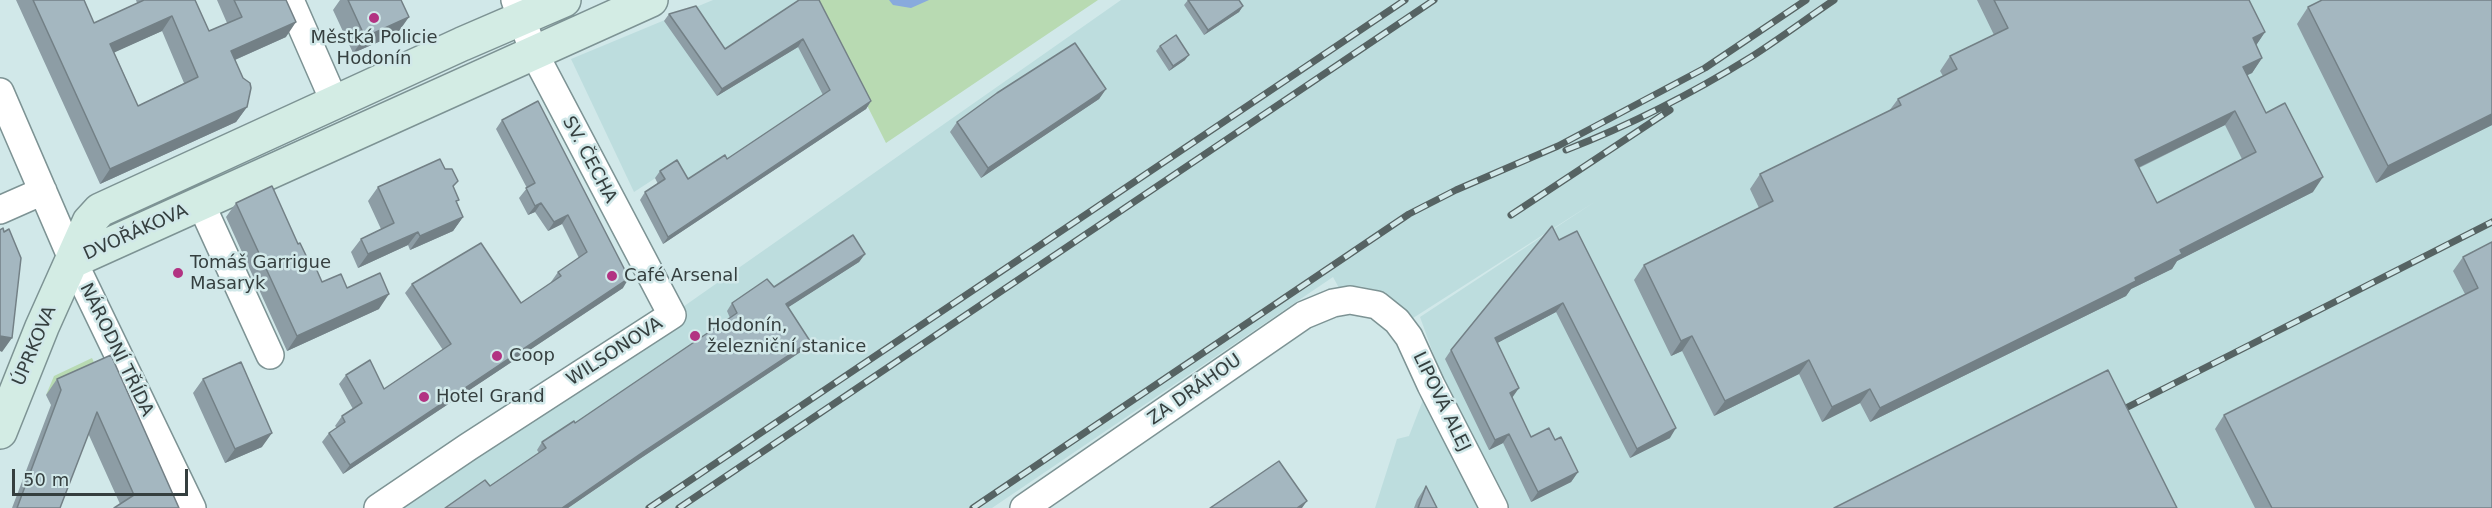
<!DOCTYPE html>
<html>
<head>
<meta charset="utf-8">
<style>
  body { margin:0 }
  #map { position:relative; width:2492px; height:508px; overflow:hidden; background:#d1e8e9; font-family:"DejaVu Sans",sans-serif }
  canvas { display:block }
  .scale { position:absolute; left:12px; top:469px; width:176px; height:27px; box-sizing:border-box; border:3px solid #353f3f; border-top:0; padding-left:8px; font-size:18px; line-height:21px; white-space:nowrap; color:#353f3f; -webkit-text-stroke:4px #d1e8e9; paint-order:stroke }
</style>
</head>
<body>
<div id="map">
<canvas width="2492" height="508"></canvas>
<div class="scale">50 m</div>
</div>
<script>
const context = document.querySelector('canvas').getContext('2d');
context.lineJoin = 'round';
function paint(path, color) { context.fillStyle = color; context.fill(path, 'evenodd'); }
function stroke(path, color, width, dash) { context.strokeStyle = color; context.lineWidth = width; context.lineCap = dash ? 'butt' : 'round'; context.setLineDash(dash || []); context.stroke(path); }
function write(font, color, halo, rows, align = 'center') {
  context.font = font + ' "DejaVu Sans",sans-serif'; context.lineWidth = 5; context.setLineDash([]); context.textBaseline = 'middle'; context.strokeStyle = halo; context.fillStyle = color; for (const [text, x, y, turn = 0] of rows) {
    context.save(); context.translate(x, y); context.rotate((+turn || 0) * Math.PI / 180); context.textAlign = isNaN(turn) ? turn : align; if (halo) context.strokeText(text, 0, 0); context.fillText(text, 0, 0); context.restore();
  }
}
const built = new Path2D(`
  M713 0H813L866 109 703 217 671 168 634 192 571 59Z
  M1121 0H2492V508H1375L1397 439 1409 436 1437 364 1420 317 1596 201 1410 320 1385 292 1359 286 1339 288 1333 277 992 508H396Z`);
const green = new Path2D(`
  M814 0H1098L886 143Z
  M92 358 98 371 46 395 54 376Z`);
const water = new Path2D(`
  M889 0H929L911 8 893 5Z`);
const street = new Path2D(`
  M290 0 335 103
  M0 92 73 261 192 508
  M201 204 270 355
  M0 210 43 191
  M378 508 468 447 672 315 534 53 515 0
  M1024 508 1304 315 1333 303 1350 300 1377 305 1397 321 1409 337 1431 385 1494 508`);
const secondary = new Path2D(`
  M73 261 651 0
  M0 432 42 327 89 222 100 210 462 44 564 0`);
const rail = new Path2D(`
  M1566 150C1630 125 1693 93 1751 57 1779 39 1806 19 1834 0
  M1511 215 1670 110
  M2112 415 2492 222
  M649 508 1405 0
  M679 508 1434 0
  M973 508 1409 214 1456 190 1558 146 1705 68 1806 0`);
const wall = new Path2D(`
  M16 0H84L94 23 137 3 136 0H195L209 31 227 23 217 0H286V37L235 60 247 107 236 122 100 184ZM162 31 184 83 138 106 114 52Z
  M340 0H401L397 34 353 53 333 10Z
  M799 0 871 101 866 109 663 244 640 200 645 192 658 184 655 178 660 171 688 179 727 159 823 95 798 47 717 96 664 21 669 14 725 49Z
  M1188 0 1243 6 1239 12 1204 35 1184 5Z
  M1977 0H2249L2265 32 2256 45 2262 58 2252 73 2247 75 2266 113 2313 192 2177 261 2172 269 2131 289 2126 296 1870 422 1860 403 1822 422 1799 374 1714 416 1682 351 1671 356 1634 280 1644 265 1759 208 1750 189 1760 174 1889 111 1898 99 1943 76 1940 71 1950 56 1994 35ZM2225 125 2242 159 2157 203 2139 168Z
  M2308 7 2492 125 2376 183 2297 24Z
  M1160 46 1185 60 1169 71 1156 51Z
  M1106 89 1099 99 981 178 950 132 957 122Z
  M502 120 623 288 343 474 322 442 329 433 337 428 335 426 342 416 353 409 339 384 346 375 384 389 443 350 405 293 412 284 521 303 552 282H551L558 272 579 258 562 224 548 231 535 212 528 215 519 198 527 188 496 129Z
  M445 169 458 181 453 187 457 203 463 217 453 231 410 250 408 245 358 268 351 252 361 239 381 229 368 201 378 187Z
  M236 203 298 244 312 268 322 282 347 288 379 309 287 351 226 217Z
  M1559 240 1670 438 1630 458 1556 312 1497 343 1512 398 1531 437 1555 440 1578 472 1571 482 1531 502 1503 443 1489 450 1445 359 1451 350Z
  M2492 242V508H2255L2215 429 2224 415 2465 294 2453 271 2463 257Z
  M865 254 859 262 788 307 805 349 638 460 568 508H445L490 486 539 453 537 450 542 442 575 423 730 318 727 311 732 303 774 287Z
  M111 355 179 508 120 504 88 433 60 508H12L51 405 46 395 57 379Z
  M203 379 262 447 225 463 193 393Z
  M1426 486 1437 508H1414L1417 500Z`);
const shadedWall = new Path2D(`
  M1243 6 1239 12 1204 35 1208 30Z
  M172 16 162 31 100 59 110 44Z
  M409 17 397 34 353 53 365 37Z
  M296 22 286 37 221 66 231 51Z
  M2265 32 2255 47 2253 38Z
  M803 39 798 47 717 96 722 89Z
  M1189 55 1185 60 1169 71 1173 66Z
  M2262 58 2252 73 2233 82 2243 67Z
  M1106 89 1099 99 981 178 988 168Z
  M871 101 866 109 663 244 668 237Z
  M247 107 236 122 100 184 110 169Z
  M2235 111 2225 125 2125 174 2135 160Z
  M2492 114V125L2376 183 2388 166Z
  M2323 177 2313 192 2177 261 2172 269 2131 289 2126 296 1870 422 1880 408 2135 278 2180 250Z
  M541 203 535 212 528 215 535 206Z
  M568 215 562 224 548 231 554 222Z
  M463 217 453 231 410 250 420 236Z
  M418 232 408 245 358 268 368 254Z
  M865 254 859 262 781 312 786 304Z
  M629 278 623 288 343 474 350 465Z
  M389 294 379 309 287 351 297 336Z
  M1563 303 1556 312 1488 348 1495 338Z
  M0 336 12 338 2 352 0 351Z
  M1692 336 1682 351 1671 356 1681 341Z
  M810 341 805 349 638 460 568 508H562L643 452Z
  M1809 360 1799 374 1714 416 1725 401Z
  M1519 388 1512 398 1510 393Z
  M1870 389 1860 403 1822 422 1832 407Z
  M1676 428 1670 438 1630 458 1637 449Z
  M272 433 262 447 225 463 235 449Z
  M1509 434 1503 443 1489 450 1495 440Z
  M1578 472 1571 482 1531 502 1538 492Z
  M1307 501 1302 508H1297Z`);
const building = new Path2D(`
  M33 0H84L94 23 144 0H195L209 31 242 17 234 0H286L296 22 231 51 243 78 250 83 251 88 247 107 110 169ZM172 16 198 77 138 106 110 44Z
  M348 0H401L409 17 365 37Z
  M799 0H819L871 101 668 237 645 192 665 179 660 171 677 160 688 179 725 155 727 159 830 90 803 39 722 89 669 14 696 6 725 49Z
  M1188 0H1239L1243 6 1208 30Z
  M1994 0H2249L2265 32 2253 38 2262 58 2243 67 2266 113 2285 103 2323 177 2180 250 2182 254 2135 278 2136 281 1880 408 1870 389 1832 407 1809 360 1725 401 1692 336 1681 341 1644 265 1773 201 1760 174 1901 105 1898 99 1957 69 1950 56 2008 28ZM2235 111 2256 152 2157 203 2135 160Z
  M2322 0H2492V114L2388 166 2308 7Z
  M1176 35 1189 55 1173 66 1160 46Z
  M1075 43 1106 89 988 168 957 122 997 93Z
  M538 101 629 278 350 465 329 433 345 422 342 416 362 403 346 375 370 360 384 389 451 344 412 284 481 243 521 303 561 276 558 272 587 252 568 215 554 222 541 203 535 206 526 188 535 183 502 120Z
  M440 159 445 169H452L458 181 453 186 459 200 456 201 463 217 420 236 418 232 368 254 361 239 394 223 378 187Z
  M272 186 298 244 300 243 312 268 315 266 322 282 341 274 347 288 380 273 389 294 297 336 236 203Z
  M1552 226 1559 240 1577 231 1676 428 1637 449 1563 303 1495 338 1519 388 1510 393 1531 437 1549 428 1555 440 1561 437 1578 472 1538 492 1509 434 1495 440 1451 350Z
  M3 228 4 232 9 229 21 258 12 338 0 336V230Z
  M853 235 865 254 786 304 810 341 643 452 562 508H445L485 480 490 486 546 448 542 442 574 421 575 423 737 313 732 303 767 279 774 287Z
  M2492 242V508H2272L2224 415 2478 288 2463 257Z
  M111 355 179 508H114L134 495 97 412 60 508H17L61 390 57 379Z
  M241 362 272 433 235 449 203 379Z
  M2108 370 2177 508H1834Z
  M1279 461 1307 501 1297 508H1210Z
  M1426 486 1437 508H1418Z`);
const markers = [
  [374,18,6,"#b23382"],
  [178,273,6,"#b23382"],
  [612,276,6,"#b23382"],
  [695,336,6,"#b23382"],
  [497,356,6,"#b23382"],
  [424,397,6,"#b23382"]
];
const poiNames = [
  ["Městká Policie",374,38,"center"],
  ["Hodonín",374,59,"center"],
  ["Tomáš Garrigue",190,263],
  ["Masaryk",190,284],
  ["Café Arsenal",624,276],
  ["Hodonín,",707,326],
  ["železniční stanice",707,347],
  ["Coop",509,356],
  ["Hotel Grand",436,397]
];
const streetNames = [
  ["SV. ČECHA",589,160,62],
  ["DVOŘÁKOVA",136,233,-24],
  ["ÚPRKOVA",35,346,-67],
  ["NÁRODNÍ TŘÍDA",116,350,64],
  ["WILSONOVA",615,352,-33],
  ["ZA DRÁHOU",1195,390,-35],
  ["LIPOVÁ ALEJ",1441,402,64]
];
paint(built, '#bdddde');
paint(green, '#b8dab2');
paint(water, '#8ad');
stroke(street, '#7d9394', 30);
stroke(secondary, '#7d9394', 36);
stroke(street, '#fff', 27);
stroke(secondary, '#d3ece4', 33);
stroke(rail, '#566363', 7);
stroke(rail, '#d1e8e9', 4.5, [14]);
paint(wall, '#8d9da5');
paint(shadedWall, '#738086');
paint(building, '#a4b7c0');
stroke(building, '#738086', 1.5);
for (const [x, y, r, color] of markers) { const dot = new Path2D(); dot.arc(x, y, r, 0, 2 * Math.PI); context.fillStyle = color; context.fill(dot); stroke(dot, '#d1e8e9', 2); }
write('18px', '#353f3f', '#d1e8e9', poiNames, 'left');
write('18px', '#353f3f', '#d1e8e9', streetNames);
</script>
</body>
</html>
